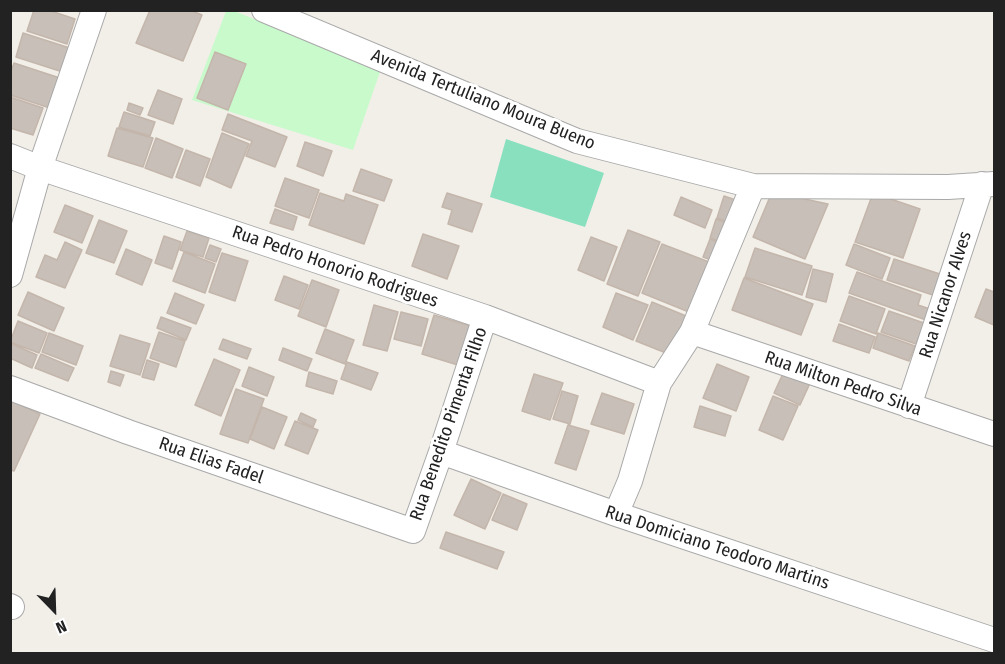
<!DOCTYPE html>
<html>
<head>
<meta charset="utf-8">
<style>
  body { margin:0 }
  #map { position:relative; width:1005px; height:664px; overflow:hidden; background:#f2efe9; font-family:"Fira Sans Condensed",sans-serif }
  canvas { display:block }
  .frame { position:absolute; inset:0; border:12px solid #222; pointer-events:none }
  .north { position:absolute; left:24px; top:580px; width:60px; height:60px; -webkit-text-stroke:4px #fff; paint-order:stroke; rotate:157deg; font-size:16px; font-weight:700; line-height:24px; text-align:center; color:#222 }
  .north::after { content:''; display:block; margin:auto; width:21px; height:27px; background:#222; clip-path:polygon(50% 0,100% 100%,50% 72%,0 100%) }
</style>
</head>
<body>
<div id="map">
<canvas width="1005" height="664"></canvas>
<div class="frame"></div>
<div class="north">N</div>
</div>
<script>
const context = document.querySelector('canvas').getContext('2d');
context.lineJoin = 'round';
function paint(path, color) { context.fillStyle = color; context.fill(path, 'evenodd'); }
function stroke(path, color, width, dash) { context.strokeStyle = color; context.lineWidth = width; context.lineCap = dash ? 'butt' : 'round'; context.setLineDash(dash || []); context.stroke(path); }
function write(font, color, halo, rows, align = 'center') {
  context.font = font + ' "Fira Sans Condensed",sans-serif'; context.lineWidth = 6; context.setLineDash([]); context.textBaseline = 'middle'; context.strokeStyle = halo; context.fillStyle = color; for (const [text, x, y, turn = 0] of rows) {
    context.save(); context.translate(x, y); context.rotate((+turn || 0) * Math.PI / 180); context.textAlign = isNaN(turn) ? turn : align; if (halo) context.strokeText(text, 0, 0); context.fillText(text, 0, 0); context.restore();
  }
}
const park = new Path2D(`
  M226 11H234L381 69 353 150 192 100Z`);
const pitch = new Path2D(`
  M506 139 604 173 585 227 490 197Z`);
const building = new Path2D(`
  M34 10H48L75 19 67 44 27 31Z
  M150 10H190L202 15 183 61 136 43Z
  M23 33 76 50 69 74 16 57Z
  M215 52 246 64 228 110 197 98Z
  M14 63 66 80 56 110 10 95V74Z
  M158 90 182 99 173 124 148 115Z
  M10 97 43 108 33 135 10 128Z
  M129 103 143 108 140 115 127 110Z
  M124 112 155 122 150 136 119 127Z
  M228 114 287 137 275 167 246 156 252 141 222 130Z
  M117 128 153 138 143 167 108 156Z
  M222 133 249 144 231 188 206 177Z
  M156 138 183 149 172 178 145 168Z
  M305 142 332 151 323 176 297 166Z
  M186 150 210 159 200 186 176 177Z
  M361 169 392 180 384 201 353 191Z
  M285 178 319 190 309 218 275 206Z
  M772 192 828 204 805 259 753 237Z
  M320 193 344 201 346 194 378 205 364 244 309 225Z
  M447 193 482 204 472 232 448 224 452 210 442 207Z
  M873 193 920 209 903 258 855 242Z
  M724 196 736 200 728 222 717 218Z
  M681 197 712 210 705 228 674 215Z
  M65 205 93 216 82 243 54 232Z
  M275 209 297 217 293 230 270 223Z
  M716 219 728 223 721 242 710 238Z
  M99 220 127 231 114 263 86 253Z
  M628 230 660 242 638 296 607 284Z
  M187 231 209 238 203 257 180 250Z
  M423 234 459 246 447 279 412 266Z
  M164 236 181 242 172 269 155 263Z
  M591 237 617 247 604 281 578 270Z
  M710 239 721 243 714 261 703 257Z
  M65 242 82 250 65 288 36 277 45 255 57 260Z
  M662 244 709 262 689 312 642 293Z
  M854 244 890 258 882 279 846 265Z
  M210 245 221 249 216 262 205 258Z
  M755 248 812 266 802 295 745 277Z
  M126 249 152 260 142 285 116 274Z
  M184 252 215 264 205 293 173 281Z
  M222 253 248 261 235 301 209 292Z
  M894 259 946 276 939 297 887 280Z
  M813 269 833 274 826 302 806 297Z
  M857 272 921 295 918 305 930 309 926 320 849 293Z
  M284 276 308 285 299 309 275 300Z
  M744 278 813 304 801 335 732 310Z
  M312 280 339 290 326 327 298 316Z
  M986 289 994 292V325L975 317Z
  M28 292 64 308 54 331 18 315Z
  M175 293 204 305 196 324 167 313Z
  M616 293 648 305 633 340 603 327Z
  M849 296 885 309 876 334 840 321Z
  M652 302 691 318 676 357 636 341Z
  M374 305 398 312 387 351 363 345Z
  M889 311 924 323 916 344 881 332Z
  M401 312 428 319 421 346 394 339Z
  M434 315 474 327 461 366 422 354Z
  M161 317 191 328 186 340 157 328Z
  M18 321 47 333 39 353 10 342Z
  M839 324 875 337 869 353 833 341Z
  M325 329 354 340 345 364 316 353Z
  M159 332 185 341 176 367 150 358Z
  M49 333 83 346 76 365 42 352Z
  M878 333 915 346 909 361 873 348Z
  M120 335 150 344 140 375 110 366Z
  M223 339 251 349 247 359 219 349Z
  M10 343 37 355 32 368 10 358Z
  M283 348 312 359 307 371 279 360Z
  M41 354 74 368 68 381 35 368Z
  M214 359 240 370 221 416 195 405Z
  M147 360 159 364 154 380 142 377Z
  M347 362 378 373 371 390 341 379Z
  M717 364 749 377 736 411 703 398Z
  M249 367 274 377 267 396 242 386Z
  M786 367 812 379 800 405 774 393Z
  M111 371 124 375 120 386 108 382Z
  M309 372 337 381 333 394 306 386Z
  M534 374 563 383 550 420 522 411Z
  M236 389 264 399 248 443 220 434Z
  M562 391 578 396 570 424 553 419Z
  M602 393 634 404 624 434 591 424Z
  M773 396 798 406 783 440 759 430Z
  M10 400 40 414 14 471 10 470Z
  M700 406 731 416 725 436 694 427Z
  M262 407 287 417 274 449 250 439Z
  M301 413 316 420 313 427 298 420Z
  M295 421 318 430 308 454 285 445Z
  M568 425 589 431 576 470 555 463Z
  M471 479 501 493 485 529 454 515Z
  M503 494 527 504 517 530 492 520Z
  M446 532 504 552 497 569 440 548Z`);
const minor = new Path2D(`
  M264 10 577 141 753 186 948 187 994 184
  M10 156 40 168 485 317 659 383
  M10 275 40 168 94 10
  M692 332 994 434
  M10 388 128 432 413 531 441 452 485 317
  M909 406 982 184
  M441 452 616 514 994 640
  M616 514 630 481 659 383 692 332 753 186
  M10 606 12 607`);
const streetNames = [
  ["Avenida Tertuliano Moura Bueno",483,100,22],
  ["Rua Pedro Honorio Rodrigues",335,267,19],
  ["Rua Nicanor Alves",946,295,-72],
  ["Rua Milton Pedro Silva",843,384,19],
  ["Rua Benedito Pimenta Filho",449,424,-71],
  ["Rua Elias Fadel",211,461,19],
  ["Rua Domiciano Teodoro Martins",717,548,18]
];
paint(park, '#c8facc');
paint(pitch, '#88e0be');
paint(building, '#c7bfb8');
stroke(building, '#c4b6ab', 1.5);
stroke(minor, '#a9a9a9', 26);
stroke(minor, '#fff', 24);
write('18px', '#222', '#fff', streetNames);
</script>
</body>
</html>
